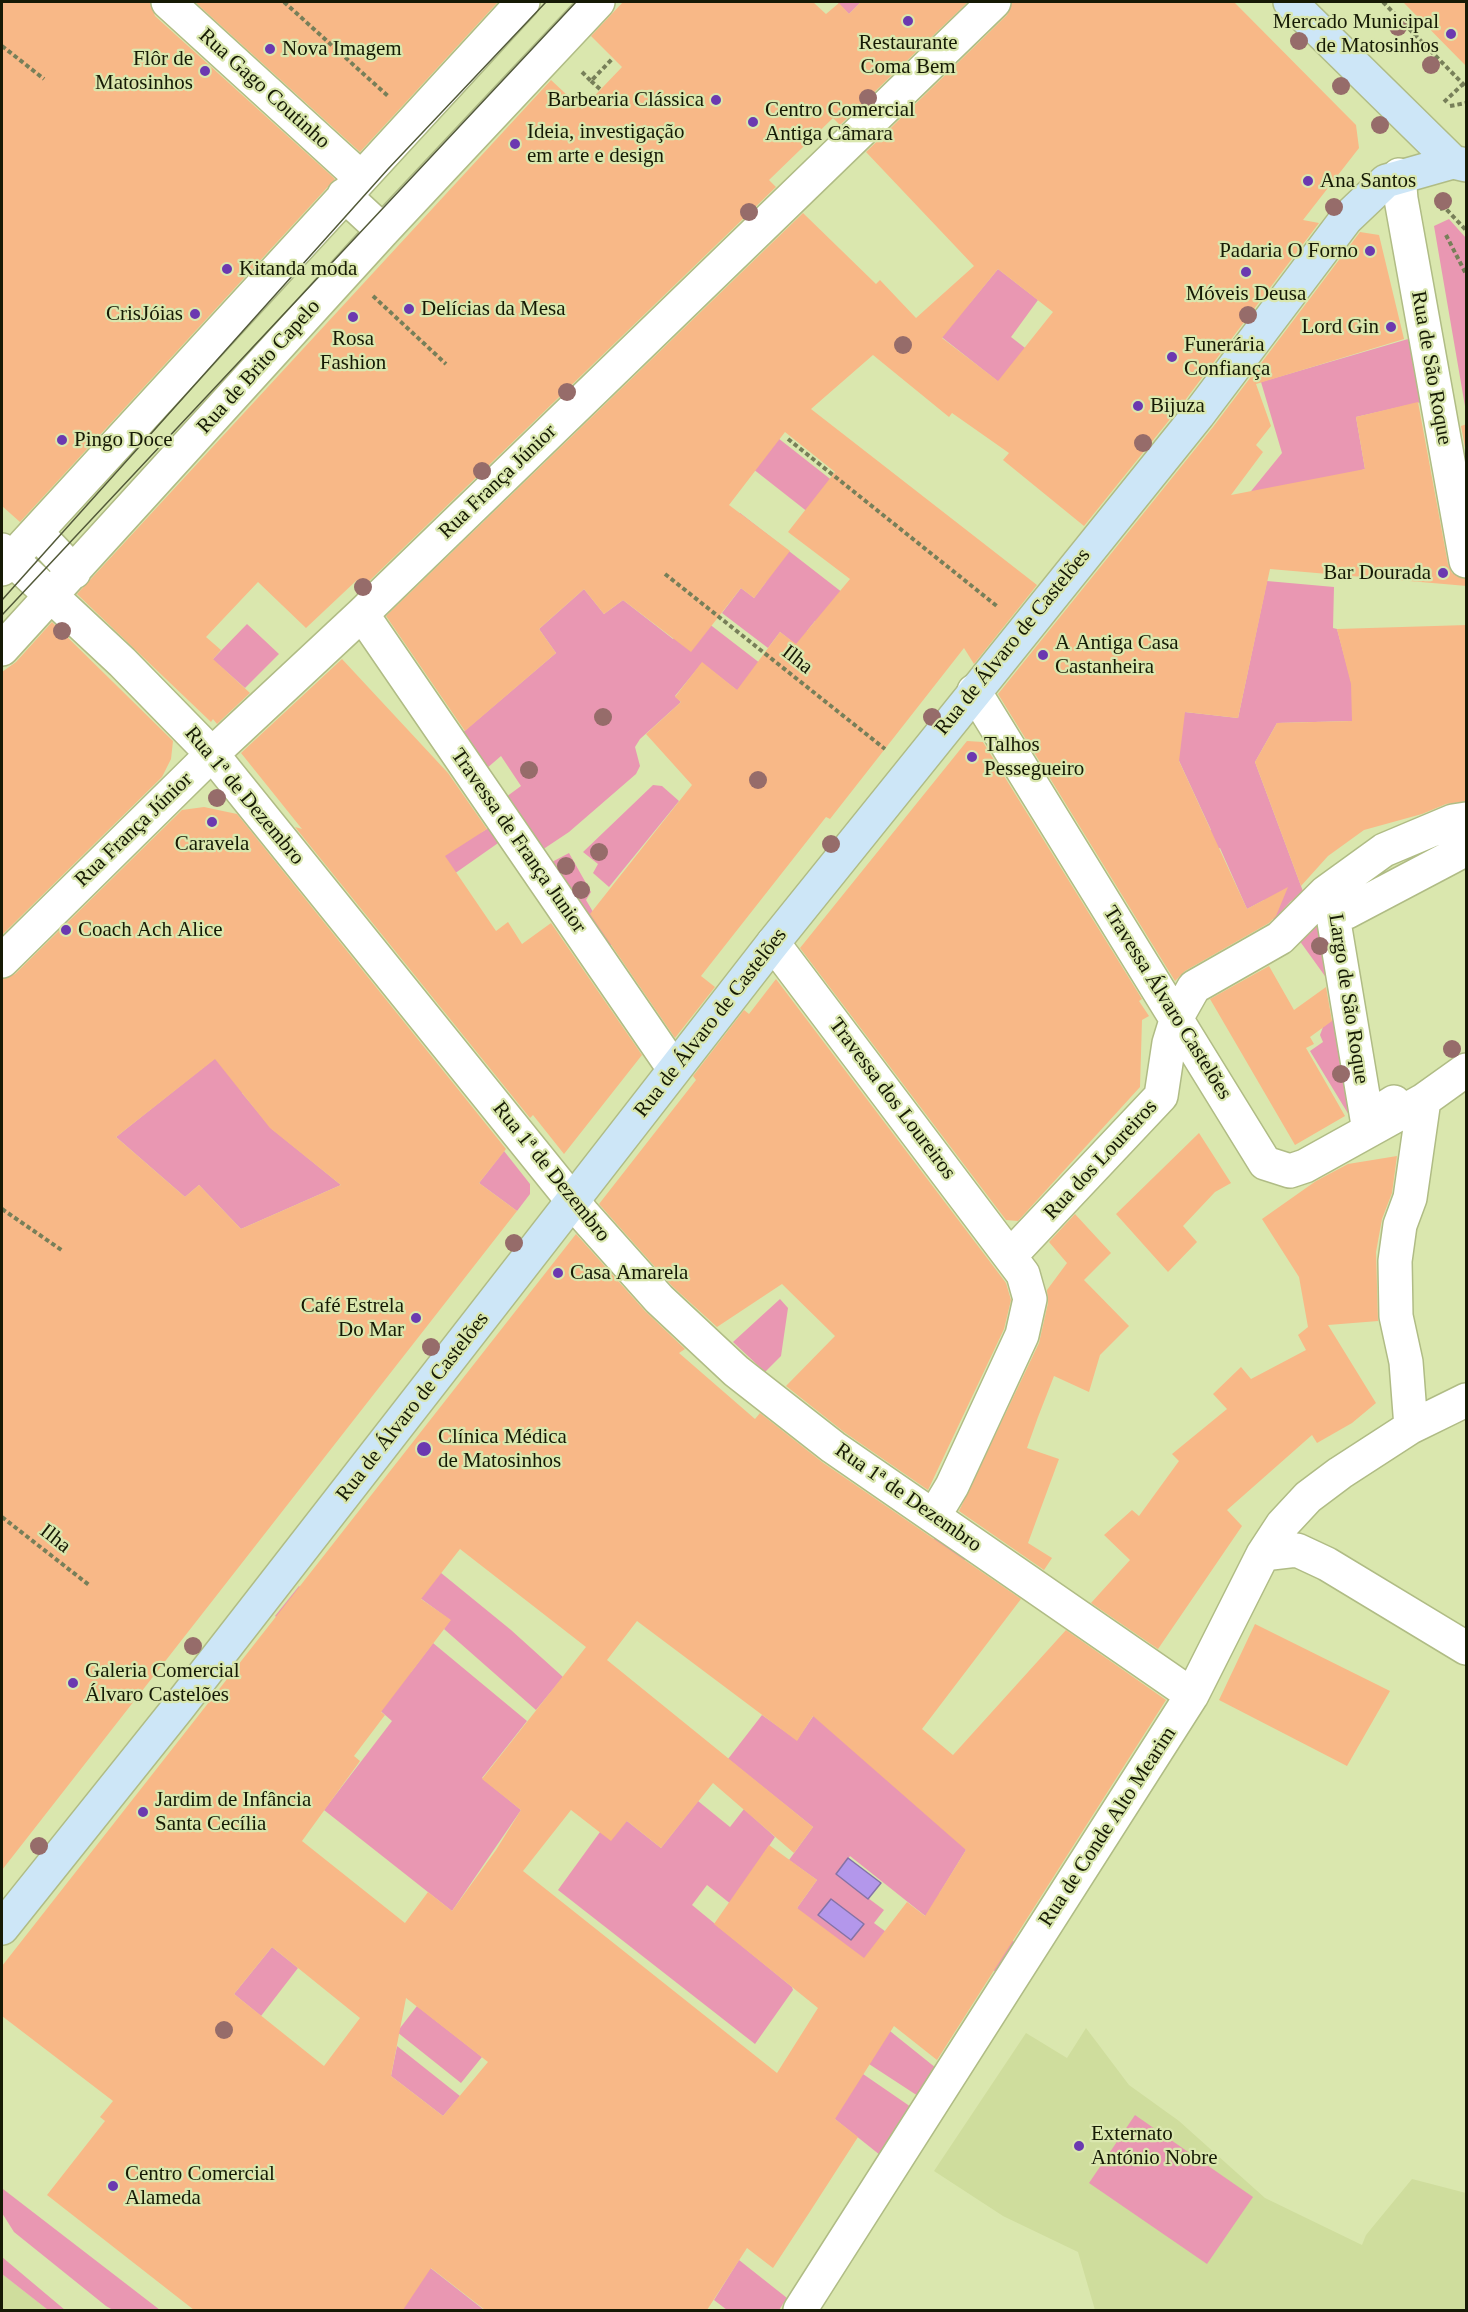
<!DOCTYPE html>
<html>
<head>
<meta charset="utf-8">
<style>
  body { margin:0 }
  #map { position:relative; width:1468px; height:2312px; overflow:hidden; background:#dae7ae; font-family:Georgia,serif }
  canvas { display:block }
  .frame { position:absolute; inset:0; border:3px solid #161a05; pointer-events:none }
</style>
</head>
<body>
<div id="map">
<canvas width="1468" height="2312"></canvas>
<div class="frame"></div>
</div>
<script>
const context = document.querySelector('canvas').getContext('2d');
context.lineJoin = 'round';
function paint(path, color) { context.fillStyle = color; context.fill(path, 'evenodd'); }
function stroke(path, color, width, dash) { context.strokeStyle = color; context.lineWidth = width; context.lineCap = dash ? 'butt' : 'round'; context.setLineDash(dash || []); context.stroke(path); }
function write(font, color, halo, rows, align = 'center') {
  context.font = font + ' Georgia,serif'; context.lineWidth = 4.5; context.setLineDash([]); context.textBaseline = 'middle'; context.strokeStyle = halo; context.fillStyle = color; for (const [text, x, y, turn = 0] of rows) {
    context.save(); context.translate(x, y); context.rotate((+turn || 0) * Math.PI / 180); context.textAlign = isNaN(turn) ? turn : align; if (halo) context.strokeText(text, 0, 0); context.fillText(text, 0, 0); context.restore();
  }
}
const built = new Path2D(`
  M1086 2028 1129 2085 1179 2121 1265 2198 1362 2245 1366 2235 1412 2179 1466 2193V2310H1095L1078 2252 1003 2216 934 2171 1026 2033 1067 2058Z
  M2 2274 48 2310H2Z`);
const green = new Path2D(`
  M837 2H861L849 14Z
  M1449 219 1466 238V412L1434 226Z
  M998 269 1038 300 1011 337 1056 372 1029 406 929 327 970 303Z
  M1415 337 1426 401 1356 417 1365 469 1239 506 1282 453 1261 382Z
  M778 438 857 500 832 531 748 465Z
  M740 513 852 600 849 647 815 621 807 631 813 636 803 650 780 632 768 648 722 613 741 588 754 598 766 582 714 540Z
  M1267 581 1334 587 1333 628 1337 629 1358 707 1352 721 1277 723 1255 762 1304 894 1291 901 1274 920 1264 900 1247 909 1220 848 1202 855 1161 843 1211 830 1168 737 1185 712 1238 718Z
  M584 589 604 614 623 600 673 639 695 613 765 667 761 709 702 663 675 696 681 702 640 739 635 747 640 766 636 774 569 832 542 850 506 797 521 786 501 756 486 769 462 733 556 653 539 629Z
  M247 624 279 654 245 688 219 665 197 688 213 659Z
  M653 785 662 786 679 801 609 887 593 873 598 864 583 852Z
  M490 827 501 841 454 874 431 842 482 832Z
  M569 853 591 892 586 900 612 944 608 948 550 863Z
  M1331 904 1367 1119 1355 1125 1310 1051 1323 1042 1320 1035 1323 1027 1348 1008 1299 940Z
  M248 1032 242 1093 272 1129 341 1185 241 1229 199 1185 185 1197 116 1137Z
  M504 1151 530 1184V1194L517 1211 479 1183Z
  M780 1299 788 1308 781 1356 765 1372 733 1342Z
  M935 1537 966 1558 924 1629 887 1662 966 1850 939 1894 1016 1943 997 1973 850 1856 836 1874 884 1910 874 1923 897 1940 870 2015 936 2068 918 2096 869 2064 797 1908 817 1880 789 1860 813 1827 728 1759 762 1715 797 1740Z
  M435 1568 511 1630 563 1677 536 1710 444 1629 450 1620 408 1589Z
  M299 1586 411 1672 433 1643 527 1721 482 1778 521 1810 452 1911 324 1810 392 1721 361 1694 365 1688 275 1616Z
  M698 1801 730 1827 744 1809 775 1837 751 1873 801 1960 707 1885 692 1905 792 1987 793 1990 755 2044 558 1890 600 1832 627 1821 661 1848Z
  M272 1947 298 1968 261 2016 234 1994Z
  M417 2006 482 2057 461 2083 397 2032Z
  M397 2046 460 2096 443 2116 391 2076Z
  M863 2074 911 2107 880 2155 791 2084Z
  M1135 2115 1253 2197 1207 2264 1089 2183Z
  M3 2189 160 2310H113L106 2306 14 2232 2 2213Z
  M414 2255 484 2310H345L336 2303Z
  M2 2257 65 2310H48L2 2274Z
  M739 2260 787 2298 779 2310H727L714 2300Z`);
const water = new Path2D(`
  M848 1858 881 1883 868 1899 836 1874Z
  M831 1899 864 1924 851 1940 818 1915Z`);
const building = new Path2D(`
  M2 2H150L155 16 335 179 20 522 2 506Z
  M195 2H498L360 152Z
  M623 2H813L826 14 839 3 849 14 861 2H968L840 125 833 118 769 180 776 187 362 588 357 580 306 628 258 582 206 637 221 650 213 659 250 693 217 724 213 719 211 722 77 594 551 80 582 109 622 67 591 36Z
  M1012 2H1234L1356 125 1359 148 1303 220 1319 223 1183 403 1084 526 1003 460 1009 453 952 413 949 417 873 355 811 409 1037 585 974 664 964 648 830 819 826 817 701 976 715 987 675 1038 590 914 692 785 646 734 681 702 675 697 702 662 737 690 780 632 796 644 850 579 788 532 835 472 785 432 729 505 790 551 754 598 741 588 691 652 623 600 604 614 584 589 539 629 556 653 465 731 386 616 803 213 876 284 880 280 916 318 974 266 866 152 1007 15ZM998 269 1053 312 998 381 942 338Z
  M1403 2H1467V67Z
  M1360 232 1379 235 1404 339 1256 384 1271 426 1256 445 1263 452 1231 495 1365 469 1356 417 1418 402 1448 564 1452 573 1467 579V586L1270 569 1238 718 1185 712 1179 761 1247 909 1288 887 1276 916 1269 923 1185 971 1175 981 998 694 1213 427Z
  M1467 424V458L1461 426Z
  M52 622 173 741 171 759 162 777 2 935V672L16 662Z
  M1467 625V801L1446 804 1422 814 1364 830 1328 856 1301 886 1255 762 1277 723 1352 721 1351 684 1337 629Z
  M342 659 448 773 487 829 445 856 496 931 508 922 522 944 551 923 642 1055 564 1154 533 1115 530 1118 295 827 302 829 241 753Z
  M967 741 983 742 1142 999 1139 1001 1149 1016 1142 1020 1140 1087 1018 1221 1006 1220 800 948Z
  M204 807 237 814 506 1149 479 1183 517 1211 2 1870V979L15 974 182 810ZM215 1059 270 1128 341 1185 241 1229 199 1185 185 1197 116 1137Z
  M1269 966 1294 1010 1326 987 1332 1021 1310 1037 1314 1044 1306 1048 1345 1116 1295 1145 1210 999Z
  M776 979 1006 1283 1011 1300 1004 1329 928 1490 844 1432 786 1386 835 1336 782 1284 717 1327 672 1286 599 1204 696 1080 693 1076 744 1010 749 1014Z
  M1199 1133 1231 1183 1215 1192 1183 1226 1197 1242 1168 1272 1116 1214Z
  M1397 1156 1392 1193 1382 1219 1376 1252 1378 1321 1328 1325 1376 1403 1352 1423 1317 1443 1312 1435 1227 1510 1242 1526 1158 1649 1091 1603 1130 1560 1104 1535 1132 1510 1139 1516 1179 1461 1172 1454 1227 1409 1213 1394 1241 1367 1251 1379 1306 1350 1298 1335 1308 1327 1299 1277 1262 1219 1316 1181 1348 1164Z
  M1075 1214 1111 1253 1084 1280 1129 1326 1100 1355 1089 1392 1054 1376 1038 1417 1027 1448 1059 1459 1028 1543 1052 1558 1044 1570 959 1511 1039 1343 1048 1303 1047 1290 1067 1263 1049 1242Z
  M576 1234 645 1311 685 1349 679 1353 755 1419 760 1413 822 1462 1021 1599 922 1729 953 1755 1066 1630 1166 1700 937 2060 894 2026 835 2119 858 2137 811 2210 773 2268 747 2248 707 2310H485L431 2268 403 2310H194L47 2195 105 2121 100 2117 113 2101 2 2016V1966ZM460 1549 586 1647 482 1779 521 1810 496 1850 452 1911 428 1892 405 1923 302 1841 360 1761 354 1756 385 1715 381 1712 451 1620 421 1599ZM637 1621 797 1741 813 1716 966 1850 925 1916 907 1902 864 1958 797 1908 817 1880 769 1845 714 1924 818 2008 777 2073 523 1871 571 1810 611 1841 627 1821 661 1848 713 1783 794 1853 813 1827 607 1660ZM272 1947 360 2018 324 2066 234 1994ZM406 1998 488 2062 443 2116 391 2076Z
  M1255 1624 1390 1691 1347 1766 1219 1700Z`);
const path = new Path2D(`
  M284 2 389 97
  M1383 2 1466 87
  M2 46 44 79
  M582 72 591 81 613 58
  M591 81 601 90
  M1444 102 1463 84
  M1450 106 1466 103
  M1440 209 1445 208 1466 230
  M1446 235 1466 274
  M373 296 446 364
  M788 439 998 607
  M665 574 885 749
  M2 1209 63 1251
  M2 1517 89 1585`);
const street = new Path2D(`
  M168 2 360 177
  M1399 175 1401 199 1466 561
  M344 195 383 231
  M36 532 74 572
  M2 550 122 662 212 754 584 1215 659 1299 736 1371 833 1447 1192 1695
  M2 569 523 2
  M362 614 674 1069
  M2 649 383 231 598 2
  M974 691 1265 1163 1290 1171 1305 1166 1424 1100 1466 1070
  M773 943 1023 1274 1030 1299 1022 1335 952 1486 934 1516
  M2 961 212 754 362 614 994 2
  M1394 1102 1367 1119 1331 904 1344 898 1347 912 1457 854 1455 840 1466 838
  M1011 1255 1161 1096 1169 1043 1177 1017 1194 987 1280 938 1326 892 1384 850 1453 821 1466 819
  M1411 1427 1406 1362 1396 1316 1395 1261 1400 1225 1410 1198 1424 1100
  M1263 1554 1297 1550 1327 1564 1466 1648
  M800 2310 1192 1695 1263 1554 1282 1525 1308 1497 1340 1473 1411 1427 1466 1400`);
const secondary = new Path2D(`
  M1290 2 1453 162 1466 165
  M2 1928 178 1708 773 943 1198 415 1346 219 1386 181 1453 162`);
const tram = new Path2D(`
  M2 600 388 169 546 2
  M2 615 576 2`);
const trees = [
  [1398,27],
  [1299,41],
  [1431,65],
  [1341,86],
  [868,98],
  [1380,125],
  [1443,201],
  [1334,207],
  [749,212],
  [1248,315],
  [903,345],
  [567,392],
  [1143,443],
  [482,471],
  [363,587],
  [62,631],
  [603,717],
  [932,717],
  [529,770],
  [758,780],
  [217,798],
  [831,844],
  [599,852],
  [566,866],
  [581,890],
  [1320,946],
  [1452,1049],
  [1341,1074],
  [514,1243],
  [431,1347],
  [193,1646],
  [39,1846],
  [224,2030]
];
const markers = [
  [908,21,6,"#6b39b0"],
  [1451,34,6,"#6b39b0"],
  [270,49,6,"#6b39b0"],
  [205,71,6,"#6b39b0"],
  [716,100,6,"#6b39b0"],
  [753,122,6,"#6b39b0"],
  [515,144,6,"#6b39b0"],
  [1308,181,6,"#6b39b0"],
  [1370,251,6,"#6b39b0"],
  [227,269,6,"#6b39b0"],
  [1246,272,6,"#6b39b0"],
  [409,309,6,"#6b39b0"],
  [195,314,6,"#6b39b0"],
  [353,317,6,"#6b39b0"],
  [1391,327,6,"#6b39b0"],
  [1172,357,6,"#6b39b0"],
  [1138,406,6,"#6b39b0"],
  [62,440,6,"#6b39b0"],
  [1443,573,6,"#6b39b0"],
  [1043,655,6,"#6b39b0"],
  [972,757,6,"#6b39b0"],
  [212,822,6,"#6b39b0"],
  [66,930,6,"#6b39b0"],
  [558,1273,6,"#6b39b0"],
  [416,1318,6,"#6b39b0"],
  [424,1449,8,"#6b39b0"],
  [73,1683,6,"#6b39b0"],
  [143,1812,6,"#6b39b0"],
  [1079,2146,6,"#6b39b0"],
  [113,2186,6,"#6b39b0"]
];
const poiNames = [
  ["Mercado Municipal",1439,22,"right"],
  ["de Matosinhos",1439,46,"right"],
  ["Restaurante",908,43,"center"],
  ["Coma Bem",908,67,"center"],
  ["Nova Imagem",282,49],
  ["Flôr de",193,59,"right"],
  ["Matosinhos",193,83,"right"],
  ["Barbearia Clássica",704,100,"right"],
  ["Centro Comercial",765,110],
  ["Antiga Câmara",765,134],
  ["Ideia, investigação",527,132],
  ["em arte e design",527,156],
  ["Ana Santos",1320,181],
  ["Padaria O Forno",1358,251,"right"],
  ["Kitanda moda",239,269],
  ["Móveis Deusa",1246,294,"center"],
  ["Delícias da Mesa",421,309],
  ["CrisJóias",183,314,"right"],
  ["Lord Gin",1379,327,"right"],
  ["Rosa",353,339,"center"],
  ["Fashion",353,363,"center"],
  ["Funerária",1184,345],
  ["Confiança",1184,369],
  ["Bijuza",1150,406],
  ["Pingo Doce",74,440],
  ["Bar Dourada",1431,573,"right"],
  ["A Antiga Casa",1055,643],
  ["Castanheira",1055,667],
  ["Talhos",984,745],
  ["Pessegueiro",984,769],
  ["Caravela",212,844,"center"],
  ["Coach Ach Alice",78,930],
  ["Casa Amarela",570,1273],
  ["Café Estrela",404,1306,"right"],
  ["Do Mar",404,1330,"right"],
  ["Clínica Médica",438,1437],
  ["de Matosinhos",438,1461],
  ["Galeria Comercial",85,1671],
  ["Álvaro Castelões",85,1695],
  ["Jardim de Infância",155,1800],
  ["Santa Cecília",155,1824],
  ["Externato",1091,2134],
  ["António Nobre",1091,2158],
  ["Centro Comercial",125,2174],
  ["Alameda",125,2198]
];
const streetNames = [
  ["Rua Gago Coutinho",264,89,42],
  ["Rua de Brito Capelo",259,367,-48],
  ["Rua de São Roque",1431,368,80],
  ["Rua França Júnior",498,482,-44],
  ["Rua de Álvaro de Castelões",1013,642,-51],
  ["Ilha",797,660,38],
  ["Rua 1ª de Dezembro",244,796,50],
  ["Rua França Júnior",134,830,-44],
  ["Travessa de França Junior",518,841,55],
  ["Largo de São Roque",1348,999,81],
  ["Travessa Álvaro Castelões",1167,1003,58],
  ["Rua de Álvaro de Castelões",711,1023,-52],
  ["Travessa dos Loureiros",892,1099,53],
  ["Rua dos Loureiros",1101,1160,-47],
  ["Rua 1ª de Dezembro",551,1172,51],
  ["Rua de Álvaro de Castelões",413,1407,-52],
  ["Rua 1ª de Dezembro",908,1498,35],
  ["Ilha",55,1539,38],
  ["Rua de Conde Alto Mearim",1108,1827,-57]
];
paint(built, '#cfdd9d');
paint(green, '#e997b2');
paint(water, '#b397eb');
stroke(water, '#8472a6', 1.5);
paint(building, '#f8b887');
stroke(street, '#b0bc85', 36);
stroke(secondary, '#b0bc85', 36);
stroke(path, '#777f59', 4, [4.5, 3]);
stroke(street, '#fff', 33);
stroke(secondary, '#cde6f7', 33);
stroke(tram, '#525939', 1.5);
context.fillStyle = '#966c6a';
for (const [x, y] of trees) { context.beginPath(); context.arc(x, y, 9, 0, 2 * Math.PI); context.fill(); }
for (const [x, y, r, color] of markers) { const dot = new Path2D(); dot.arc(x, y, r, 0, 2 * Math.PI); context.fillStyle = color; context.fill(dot); stroke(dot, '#dae7ae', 2); }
write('21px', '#161a05', '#dae7ae', poiNames, 'left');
write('21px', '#161a05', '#dae7ae', streetNames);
</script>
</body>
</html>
